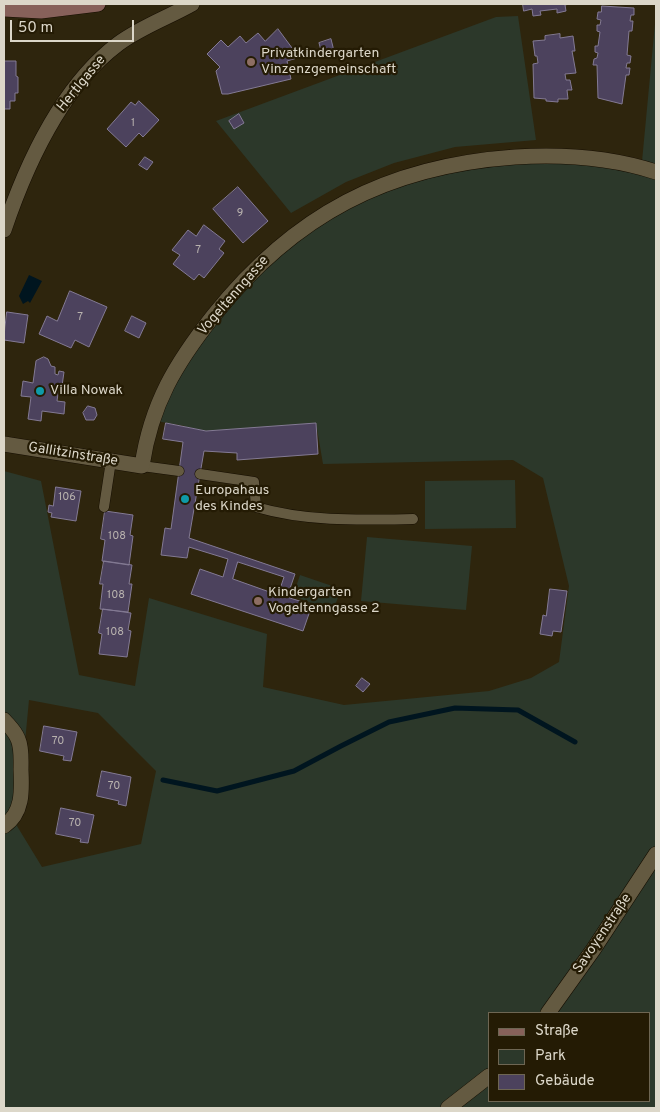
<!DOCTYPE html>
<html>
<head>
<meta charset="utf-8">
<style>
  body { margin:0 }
  #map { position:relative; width:660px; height:1112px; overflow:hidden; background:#2e250d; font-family:Overpass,sans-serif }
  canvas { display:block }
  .frame { position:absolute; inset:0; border:5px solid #dcd7c9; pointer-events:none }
  .legend { position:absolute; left:488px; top:1012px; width:162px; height:90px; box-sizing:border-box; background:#241b04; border:1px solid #6e6653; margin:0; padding:6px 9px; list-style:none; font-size:15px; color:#dcd7c9 }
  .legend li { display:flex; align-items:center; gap:10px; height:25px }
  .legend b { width:25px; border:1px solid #6e6653 }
  .scale { position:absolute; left:10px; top:20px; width:124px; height:22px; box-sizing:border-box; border:2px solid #dcd7c9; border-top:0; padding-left:6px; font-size:15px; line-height:18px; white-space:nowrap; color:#dcd7c9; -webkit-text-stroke:4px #241b04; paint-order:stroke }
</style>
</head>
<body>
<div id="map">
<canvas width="660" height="1112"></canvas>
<div class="frame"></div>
<ul class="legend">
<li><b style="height:6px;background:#87615a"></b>Straße</li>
<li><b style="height:14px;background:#2c382a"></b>Park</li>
<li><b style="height:14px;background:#4c425d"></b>Gebäude</li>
</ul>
<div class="scale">50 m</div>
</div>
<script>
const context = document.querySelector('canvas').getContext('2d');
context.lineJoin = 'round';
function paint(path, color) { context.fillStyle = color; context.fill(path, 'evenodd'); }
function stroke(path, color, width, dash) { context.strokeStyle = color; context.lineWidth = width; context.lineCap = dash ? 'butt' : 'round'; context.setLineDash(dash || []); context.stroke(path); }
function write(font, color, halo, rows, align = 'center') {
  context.font = font + ' Overpass,sans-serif'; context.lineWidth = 4.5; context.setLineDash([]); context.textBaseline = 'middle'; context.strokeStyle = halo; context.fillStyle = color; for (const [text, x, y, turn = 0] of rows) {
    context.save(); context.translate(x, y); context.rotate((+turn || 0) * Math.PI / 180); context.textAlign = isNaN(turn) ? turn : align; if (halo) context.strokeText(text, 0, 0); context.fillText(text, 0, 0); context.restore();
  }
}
const green = new Path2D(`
  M656 13V1108H4V471L41 481 79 675 135 686 149 598 267 634 263 687 344 705 489 691 531 678 559 662 569 586 543 478 513 460 323 464 316 423 206 431 186 427 185 426 156 421 179 377 198 348 216 324 264 267 331 216 402 183 490 164 588 162 641 172ZM29 700 98 713 156 771 141 844 42 867 17 826ZM489 1013H649V1101H489Z
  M518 16 536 140 455 147 394 163 346 182 291 213 216 121 496 17Z
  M515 480 516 528 425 529V481Z
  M367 537 472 546 466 610 361 601Z
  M300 575 341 589 333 611 293 596Z`);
const water = new Path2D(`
  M29 275 42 281 30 303 28 301 23 304 19 296Z`);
const stream = new Path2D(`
  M163 780 217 791 294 771 341 746 389 722 455 708 518 710 575 742`);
const building = new Path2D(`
  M523 4H569L565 5 566 11 557 13V9L540 11 541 15 533 16 532 9 524 11Z
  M602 6 634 8V15H631L630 21H633L632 31H629L627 55 631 56 630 63H627L626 68H630L629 75H626L622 104 598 98 597 65H593L594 59 597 58 598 53 595 52V46H598L600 32 597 31V25H600L601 20 597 19 598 12H601Z
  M278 29 295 52 297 58 287 61 291 79 228 94H222L216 71 220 67 207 54 221 40 228 47 240 36 246 43 258 33 265 41Z
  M560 34V38L573 36 575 51H572L576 73 565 74 566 80H570L572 90H567L568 99H558V102L546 101V99L534 98 533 64 538 63 537 56H535L533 41 545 40V36Z
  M331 39 334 51 322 54 319 43Z
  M4 61H16V76L18 77V93H15V101H10V109H4Z
  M139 101 159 120 143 137 139 133 126 147 107 129 131 102 135 105Z
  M239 114 244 123 234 129 229 121Z
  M145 157 153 162 147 170 139 165Z
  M238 187 268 221 243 243 213 209Z
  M204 225 225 241 219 249 224 253 204 278 199 274 194 280 173 264 180 255 172 250 188 230 196 236Z
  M70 291 107 307 89 347 75 340 71 348 39 334 47 316 57 321Z
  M7 312 28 315 24 343 4 340Z
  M132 316 146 323 139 338 125 331Z
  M44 357 48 359 51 366 55 367V374L58 375 59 371 64 372 62 386H59L57 401 65 402 64 414 42 411 41 421 28 419 31 397 21 396 23 381 33 383 36 361Z
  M88 406 95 408 97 415 94 420H86L83 413Z
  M166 423 206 431 316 423 318 454 237 460V453L204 451 189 538 295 574 287 597 312 605 303 631 191 594 200 569 223 577 228 559 189 547 187 558 161 555 165 528 171 529 183 442 163 439ZM238 562 284 577 278 595 233 579Z
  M56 487 81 491 76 521 51 517 52 513 48 512 49 505 53 506Z
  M105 511 133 515 130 535 133 536 129 565 102 561 105 540 101 539Z
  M104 561 132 565 129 584H132L128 612 100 609 103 584H100Z
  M550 589 567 591 561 632 553 631 552 636 540 634 543 615 546 616Z
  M103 609 131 613 128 630 131 631 127 657 99 654 102 634 99 633Z
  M362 678 370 684 363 692 356 686Z
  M44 726 77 732 71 761 63 760 64 756 40 751Z
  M102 771 131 777 126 806 118 804 119 801 97 796Z
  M61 808 94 815 88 843 80 842 81 839 56 834Z`);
const lane = new Path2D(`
  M142 466 179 471
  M200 474 254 482 256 507C307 522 361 520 413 519
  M104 507 111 461`);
const street = new Path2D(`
  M4 230C26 165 61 87 118 44 141 27 167 18 192 4
  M4 444 142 466C151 404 176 363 214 315 294 215 387 166 515 157 563 154 610 157 656 172
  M4 720C9 726 15 731 18 739 22 748 21 760 21 770 22 791 23 813 4 826
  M548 1013 593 950 656 854
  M448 1108 489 1076`);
const secondary = new Path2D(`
  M4 9 41 11 98 4`);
const markers = [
  [251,62,5,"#8d6e63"],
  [40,391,5,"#0f9aa8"],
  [185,499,5,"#0f9aa8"],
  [258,601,5,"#8d6e63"]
];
const numberNames = [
  ["1",133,124],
  ["9",240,214],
  ["7",198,251],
  ["7",80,318],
  ["106",67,498],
  ["108",117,537],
  ["108",116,596],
  ["108",115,633],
  ["70",58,742],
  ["70",114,787],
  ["70",75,824]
];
const poiNames = [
  ["Privatkindergarten",261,54],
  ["Vinzenzgemeinschaft",261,70],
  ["Villa Nowak",50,391],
  ["Europahaus",195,491],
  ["des Kindes",195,507],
  ["Kindergarten",268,593],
  ["Vogeltenngasse 2",268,609]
];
const streetNames = [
  ["Hertlgasse",82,84,-51],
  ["Vogeltenngasse",234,296,-49],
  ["Gallitzinstraße",73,455,9],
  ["Savoyenstraße",603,934,-56]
];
paint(green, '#2c382a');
paint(water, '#00151f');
stroke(stream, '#00151f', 5);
paint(building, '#4c425d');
stroke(building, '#837a94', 1);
stroke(lane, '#160e00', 11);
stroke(street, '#160e00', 16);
stroke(secondary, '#160e00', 16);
stroke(lane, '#645a41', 10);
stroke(street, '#645a41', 15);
stroke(secondary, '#87615a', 15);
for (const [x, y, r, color] of markers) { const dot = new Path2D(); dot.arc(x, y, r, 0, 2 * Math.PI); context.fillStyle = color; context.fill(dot); stroke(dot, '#241b04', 2); }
write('11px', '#b8b2ae', null, numberNames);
write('14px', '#dcd7c9', '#241b04', poiNames, 'left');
write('14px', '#dcd7c9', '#241b04', streetNames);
</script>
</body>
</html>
